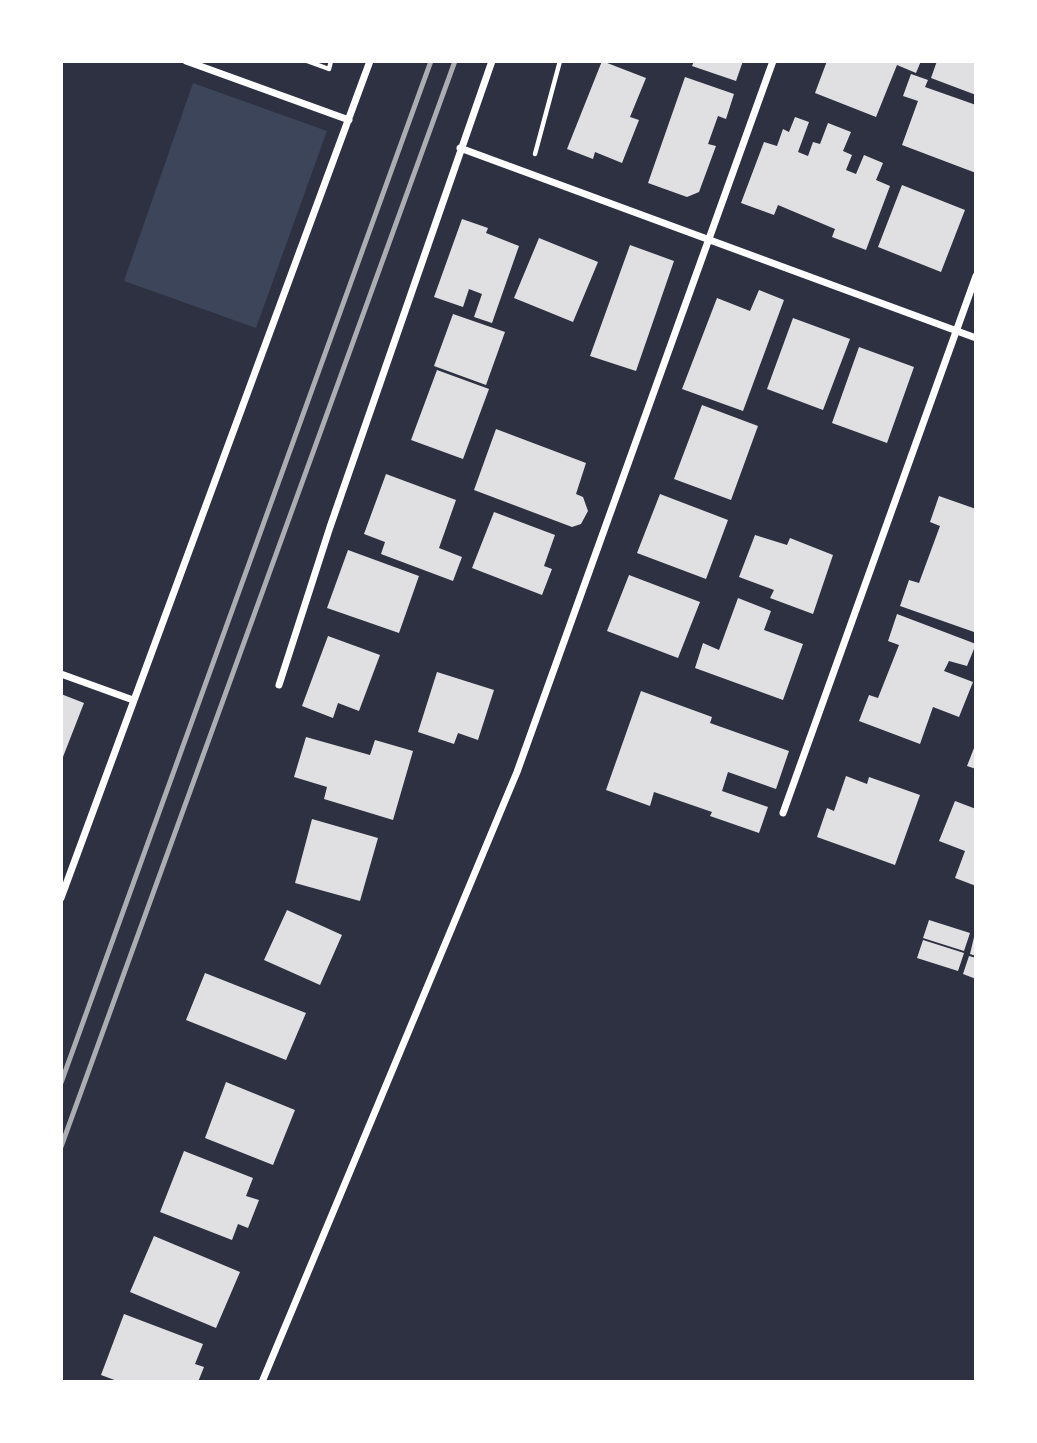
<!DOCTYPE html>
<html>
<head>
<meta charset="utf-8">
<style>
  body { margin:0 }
  #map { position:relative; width:1037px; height:1443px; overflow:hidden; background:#2d3142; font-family:Overpass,sans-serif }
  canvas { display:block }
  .frame { position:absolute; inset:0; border:63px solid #fff; pointer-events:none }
</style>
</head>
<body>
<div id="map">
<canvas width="1037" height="1443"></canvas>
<div class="frame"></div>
</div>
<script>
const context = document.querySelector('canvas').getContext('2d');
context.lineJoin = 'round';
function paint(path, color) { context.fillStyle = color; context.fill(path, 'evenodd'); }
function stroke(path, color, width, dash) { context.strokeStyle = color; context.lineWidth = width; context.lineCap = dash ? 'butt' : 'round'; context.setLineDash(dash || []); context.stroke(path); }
const green = new Path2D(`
  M193 83 327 131 256 328 124 281Z`);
const building = new Path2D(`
  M602 61 646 78 630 117 639 120 622 163 595 152 593 159 567 149Z
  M694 61H743L736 81 692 66Z
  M827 61H921L916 73 897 65 876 117 815 93Z
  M937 61H976V95L931 78Z
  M911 74 928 80 925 87 976 105V173L902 145 918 101 903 96Z
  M685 77 734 94 726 119 718 116 708 144 716 146 699 192 687 197 648 183Z
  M795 117 809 122 798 152 808 156 813 142 820 144 828 123 851 132 843 151 852 155 846 170 856 174 864 155 883 163 876 180 890 186 866 250 832 237 835 229 778 205 774 215 741 203 764 142 777 146 783 129 789 132Z
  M902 185 965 210 941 272 878 247Z
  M462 219 488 228 486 233 519 246 492 323 474 317 482 294 469 289 463 307 434 297Z
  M539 238 598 262 573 322 514 298Z
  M630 245 674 261 636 371 590 356Z
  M759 290 784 300 743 411 682 389 717 298 750 311Z
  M453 314 505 332 486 385 434 366Z
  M793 318 850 339 823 410 767 389Z
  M859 347 914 367 887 443 832 423Z
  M437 370 489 389 463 459 411 440Z
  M702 405 758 426 731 500 674 479Z
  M496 429 586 463 576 494 583 497 588 511 581 524 572 527 474 490Z
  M386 474 456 500 439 548 462 557 453 581 381 554 385 542 364 534Z
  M660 494 728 520 706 579 637 553Z
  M939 496 976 509 974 632 900 606 909 580 919 583 940 526 930 522Z
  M494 512 555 535 544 566 552 569 542 595 472 568Z
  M755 535 787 545 790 538 833 555 813 614 770 598 774 590 739 577Z
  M348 550 419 576 399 633 327 608Z
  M629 575 700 602 678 658 607 631Z
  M738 598 771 611 764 630 803 644 783 700 695 668 703 643 719 650Z
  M897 614 976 644 967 666 949 661 944 671 973 682 959 717 933 707 920 744 859 721 869 695 878 698 899 645 888 641Z
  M328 636 380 655 359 711 338 703 333 718 302 706Z
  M437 672 494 690 478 740 458 733 454 744 418 732Z
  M641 691 712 717 710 723 789 751 776 789 728 772 722 791 768 807 759 833 710 816 712 812 654 792 650 806 606 790Z
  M61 694 84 703 61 762Z
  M306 737 370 755 375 740 413 751 393 820 324 799 327 787 294 777Z
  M976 743V769L967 766Z
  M846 776 867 784 869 777 920 795 895 865 817 837 827 808 834 811Z
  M955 801 976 809V886L955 878 965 851 939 841Z
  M312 819 378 838 360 901 295 883Z
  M287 910 342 935 320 985 264 960Z
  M929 920 970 933 964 951 923 938Z
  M975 933H976V956L970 954Z
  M923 940 964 953 958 971 917 958Z
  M969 956 976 958V979L963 974Z
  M205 973 306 1013 286 1060 186 1020Z
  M226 1082 295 1110 273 1165 205 1138Z
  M184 1151 253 1178 246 1196 259 1200 248 1228 238 1224 232 1240 160 1212Z
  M154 1236 240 1272 216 1328 130 1292Z
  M124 1314 203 1344 195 1364 204 1367 198 1382H120L101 1375Z`);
const path = new Path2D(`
  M307 61 329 69 331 61
  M535 154 560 61`);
const minor = new Path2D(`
  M186 61 349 120
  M460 148 976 338
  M61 674 133 700
  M279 685 330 527 492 61
  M783 813 976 276
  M61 898 370 61
  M262 1382 517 772 773 61`);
const rail = new Path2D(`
  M61 1083 431 61
  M61 1147 455 61`);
paint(green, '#3c4559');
paint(building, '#e0e0e3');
stroke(path, '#fff', 4.5);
stroke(minor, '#fff', 7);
stroke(rail, '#abadb3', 5);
</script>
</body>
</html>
